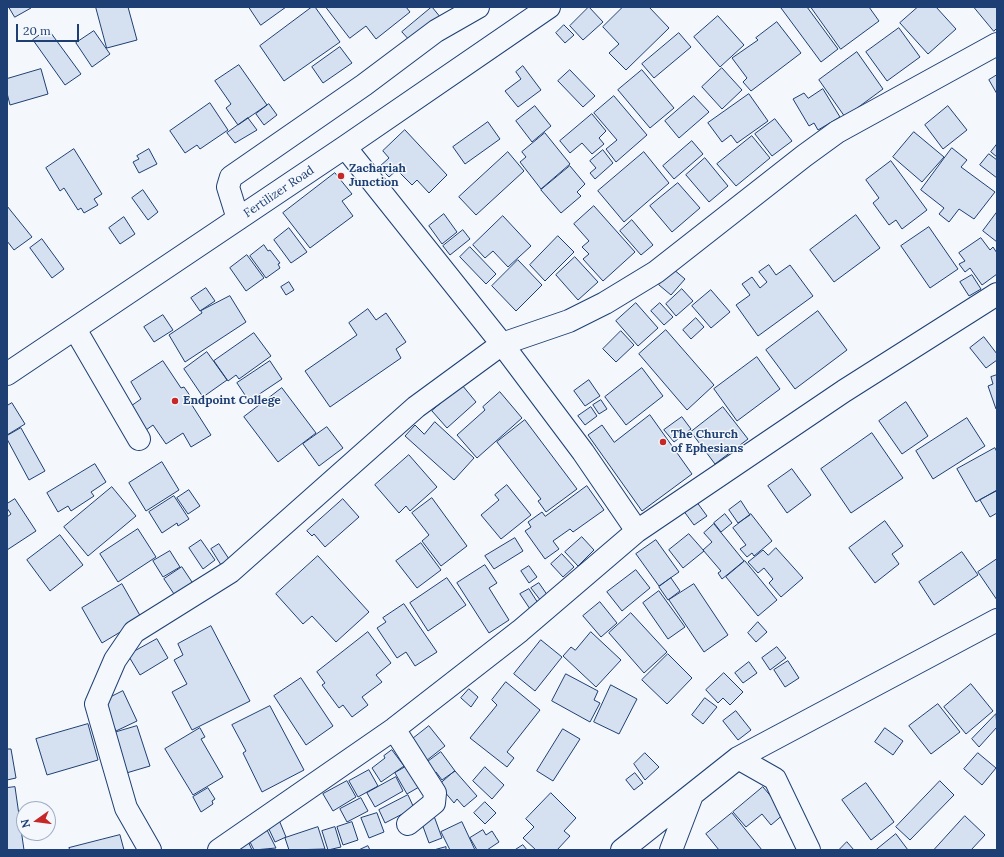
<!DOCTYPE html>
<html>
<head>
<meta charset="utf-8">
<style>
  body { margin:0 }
  #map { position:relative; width:1004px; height:857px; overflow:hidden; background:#f4f7fb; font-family:Lora,serif }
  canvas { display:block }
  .frame { position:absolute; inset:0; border:8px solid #1d3f73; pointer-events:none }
  .north { position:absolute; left:16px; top:801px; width:40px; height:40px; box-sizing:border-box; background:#f4f7fb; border:1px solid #9eadc5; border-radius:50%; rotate:256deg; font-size:11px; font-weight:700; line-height:16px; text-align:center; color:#1d3f73 }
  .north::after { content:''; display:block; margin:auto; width:14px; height:18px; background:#c62828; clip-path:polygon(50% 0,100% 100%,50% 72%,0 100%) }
  .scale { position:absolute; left:16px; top:24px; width:63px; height:18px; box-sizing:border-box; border:2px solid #1d3f73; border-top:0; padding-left:5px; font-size:12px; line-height:14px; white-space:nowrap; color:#1d3f73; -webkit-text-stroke:3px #f4f7fb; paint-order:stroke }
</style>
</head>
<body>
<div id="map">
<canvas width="1004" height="857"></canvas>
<div class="frame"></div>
<div class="north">N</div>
<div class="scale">20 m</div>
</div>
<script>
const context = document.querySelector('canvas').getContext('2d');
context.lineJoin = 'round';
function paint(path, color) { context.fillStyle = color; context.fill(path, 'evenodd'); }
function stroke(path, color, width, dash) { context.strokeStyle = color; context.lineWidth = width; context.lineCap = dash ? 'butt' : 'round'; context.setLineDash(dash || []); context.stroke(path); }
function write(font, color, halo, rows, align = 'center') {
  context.font = font + ' Lora,serif'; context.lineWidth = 3; context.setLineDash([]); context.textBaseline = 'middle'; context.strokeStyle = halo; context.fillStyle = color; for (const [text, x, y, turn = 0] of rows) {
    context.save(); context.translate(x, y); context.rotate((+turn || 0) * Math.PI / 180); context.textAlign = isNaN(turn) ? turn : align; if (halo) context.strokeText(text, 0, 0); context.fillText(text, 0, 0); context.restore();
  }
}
const building = new Path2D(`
  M9 7H31V8L15 17Z
  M96 7H128L137 40 107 48Z
  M249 7H286L261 25Z
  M312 7H315L340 42 284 81 260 46Z
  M326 7H406L410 12 376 39 366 26 350 38Z
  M432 7 441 18 411 42 402 32Z
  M589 7 603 22 583 40 570 26Z
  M623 7H649L669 28 626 70 609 53 619 44 603 27Z
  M783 7H807L838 49 821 62 781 8Z
  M811 7H869L879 21 841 49Z
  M918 7H936L956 29 928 54 900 23Z
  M974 7H997V28L994 31Z
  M718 16 744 45 720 67 694 37Z
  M777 22 801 53 751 91 743 82 747 78 732 58 758 40 756 38Z
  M564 25 574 35 565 43 556 33Z
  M899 28 920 57 887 81 866 52Z
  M48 29 81 74 65 85 33 40Z
  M94 31 110 54 92 67 76 43Z
  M679 33 691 47 654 78 642 64Z
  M340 47 352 63 323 83 312 67Z
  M857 52 883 89 845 117 819 80Z
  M239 65 267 105 238 125 226 108 231 104 215 81Z
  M523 66 541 90 518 107 505 91 521 79 516 72Z
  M722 68 742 90 722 109 702 87Z
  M41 69 48 94 10 105 7 93V79Z
  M570 70 595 96 583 107 558 81Z
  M642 70 674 108 650 128 618 90Z
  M997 75V94L989 80Z
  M823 89 840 117 818 130 814 123 809 126 793 99 804 93 808 98Z
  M749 94 768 121 737 143 731 135 722 142 708 123Z
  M614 96 647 135 616 162 606 149 617 140 594 113Z
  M694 96 709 112 679 138 665 121Z
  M210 103 228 130 200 149 197 145 185 153 170 131Z
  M269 104 277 115 264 125 256 114Z
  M535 106 551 126 532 142 516 121Z
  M948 106 967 130 943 149 925 125Z
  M592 114 606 131 599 138 604 144 592 154 582 143 570 153 560 141Z
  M248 118 257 130 235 143 227 133Z
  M775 119 792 141 772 156 755 134Z
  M488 122 500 139 465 164 453 147Z
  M405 130 447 175 429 193 417 180 412 185 397 170 389 177 379 167 389 158 383 151Z
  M914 132 944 157 922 182 893 157Z
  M545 133 570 164 541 189 520 162 526 157 522 152Z
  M752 136 770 158 736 186 717 164Z
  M692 141 703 154 674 179 663 166Z
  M997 144V157L991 152Z
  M952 148 967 160 961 167 995 192 974 219 959 209 949 222 939 214 944 208 921 190Z
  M74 149 102 194 94 199 98 205 84 213 81 208 78 210 64 188 60 191 46 168Z
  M149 149 157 164 139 173 133 162 139 159 137 156Z
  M603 150 613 163 595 179 590 173 596 168 590 161Z
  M508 152 524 171 476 215 459 197Z
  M644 152 669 183 624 222 598 191Z
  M989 154 997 160V178L980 165Z
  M705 158 728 186 709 202 686 175Z
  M891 161 927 210 902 229 896 220 889 225 873 203 879 198 866 180Z
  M570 166 585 184 577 192 581 196 561 213 541 190Z
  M335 173 352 194 342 201 353 216 310 248 283 213Z
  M678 183 700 208 672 232 650 206Z
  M143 190 158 212 148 220 132 198Z
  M7 206 32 237 14 250 7 241Z
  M594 206 635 252 603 281 583 259 589 254 582 247 589 241 574 224Z
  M997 212V242L983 231Z
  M444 214 457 232 442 244 429 226Z
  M856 215 880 248 834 282 810 250Z
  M503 216 531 246 508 267 493 251 485 258 473 245Z
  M124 217 135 234 120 244 109 228Z
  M632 220 653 245 641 255 620 231Z
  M929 227 958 269 930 288 901 246Z
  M289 228 307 252 291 263 274 240Z
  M463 230 470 239 450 255 443 246Z
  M558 236 574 252 545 281 530 265Z
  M981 238 990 250 993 247 997 253V274L982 285 970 268 965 272 959 264 965 261 959 253Z
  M42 239 64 269 52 278 30 248Z
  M264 245 268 251 270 250 280 263 278 264 280 268 266 278 250 256Z
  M470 247 496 274 486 284 460 257Z
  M247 255 264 278 246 291 230 268Z
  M575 257 598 282 578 300 556 275Z
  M518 260 542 285 516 311 492 286Z
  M769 265 776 275 790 265 813 296 758 336 736 305 750 295 742 284 752 277 760 288 767 282 759 272Z
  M673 269 685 279 671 295 659 285Z
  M972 275 981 289 969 296 960 282Z
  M289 282 294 290 286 295 281 287Z
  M206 288 215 301 200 311 191 298Z
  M682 289 693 301 676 316 666 304Z
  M711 290 730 312 711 328 692 306Z
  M230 296 246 322 185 362 169 335 202 313 201 311Z
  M636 303 658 328 638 346 616 321Z
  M660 303 673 317 664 325 651 311Z
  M368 309 376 320 386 313 406 342 396 349 401 358 330 407 305 371 357 335 349 323Z
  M818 311 847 350 795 389 766 350Z
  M163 315 173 330 154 342 144 327Z
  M696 318 704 327 691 339 683 330Z
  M666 330 714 385 687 410 639 354Z
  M621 331 634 345 616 362 603 349Z
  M254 333 271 356 239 379 236 375 228 381 214 361Z
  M984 337 997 354V360L986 368 970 348Z
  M207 352 227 380 203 397 184 369Z
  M757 357 780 389 737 421 714 389Z
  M163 361 181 388 184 387 193 400 190 402 211 435 191 447 183 433 166 444 153 425 146 430 131 406 141 399 131 382Z
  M270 361 282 379 249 401 237 383Z
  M642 368 663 396 626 425 605 397Z
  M997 375V408L996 409 988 386 993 384 991 377Z
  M589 380 600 396 585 406 574 391Z
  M462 385 476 402 447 428 432 411Z
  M282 388 316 433 278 462 244 417Z
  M500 392 522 418 477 458 457 435 485 410 483 407Z
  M601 400 607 409 599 414 593 405Z
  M906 402 928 436 902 454 879 421Z
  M12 403 25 424 7 435V406Z
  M591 407 597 416 585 425 578 416Z
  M723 407 748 439 715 464 691 432Z
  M650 415 692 474 642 511 588 435 602 425 614 442Z
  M682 417 691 429 674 442 664 430Z
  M967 418 985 446 933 479 916 451Z
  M525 420 577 489 546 512 538 501 541 499 497 442Z
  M435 422 474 458 454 480 405 436 415 425 424 434Z
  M327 427 343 448 319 466 303 444Z
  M21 428 45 471 29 480 7 439V436Z
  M872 433 903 478 851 513 821 469Z
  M995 448 997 452V490L976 502 957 469Z
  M409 455 437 487 410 511 406 506 399 513 375 485Z
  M162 462 179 490 146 511 129 483Z
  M95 464 106 482 91 492 94 496 71 511 68 506 58 512 47 493Z
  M792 469 811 495 787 513 768 486Z
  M507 485 531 515 501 539 481 515 499 500 495 495Z
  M587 486 604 510 573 532 570 529 553 541 559 549 545 559 525 531 531 527 528 522 542 512 545 516Z
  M112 487 136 516 88 556 64 527Z
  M189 490 200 506 188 514 177 498Z
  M997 491V513L990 517 980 500Z
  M174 496 189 519 178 526 177 523 162 533 149 512Z
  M432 498 467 546 441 566 422 541 429 535 412 513Z
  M15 499 36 531 7 550V517L11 514 7 508V504Z
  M343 499 359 517 325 547 314 534 312 536 307 531Z
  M696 501 707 516 694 525 683 510Z
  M741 501 750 515 738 523 729 510Z
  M725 514 732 523 721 532 714 523Z
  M751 514 772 541 754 556 752 553 747 557 740 549 746 545 733 528Z
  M885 521 903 546 892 554 899 564 875 583 849 548Z
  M714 524 744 561 722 579 718 573 721 571 703 550 712 542 704 533Z
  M138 529 156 557 118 582 100 554Z
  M689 534 704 551 683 568 669 550Z
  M60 535 83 565 50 591 27 560Z
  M582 537 594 550 578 566 565 552Z
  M515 538 523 551 494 569 485 556Z
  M201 540 215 560 203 569 189 548Z
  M656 540 679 572 659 586 636 554Z
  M421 543 441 570 417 588 396 561Z
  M219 544 229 559 221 565 211 549Z
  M776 548 803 578 781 597 769 583 773 579 764 568 758 573 748 562 763 550 768 555Z
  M170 551 180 567 163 577 153 561Z
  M962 552 978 575 934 605 919 582Z
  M562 554 574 567 563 577 551 564Z
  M318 556 369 612 336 642 312 616 303 624 276 594Z
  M997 559V600L978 572Z
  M745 561 777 600 758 616 726 577Z
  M485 565 497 583 489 588 509 620 489 633 457 583Z
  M529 566 537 577 529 583 521 571Z
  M182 567 194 585 176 597 164 579Z
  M636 570 650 588 622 611 607 592Z
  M447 578 466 605 428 631 410 603Z
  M671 578 680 591 668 600 659 587Z
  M539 583 548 596 541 601 531 588Z
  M122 584 142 619 102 643 82 608Z
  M694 584 728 635 704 652 669 600Z
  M529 589 538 603 530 609 520 594Z
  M659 591 685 627 668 639 643 603Z
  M600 602 617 623 601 637 583 616Z
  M404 604 437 652 415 666 406 652 397 658 377 628 386 622 383 618Z
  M631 613 667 652 644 673 609 633Z
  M758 622 767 632 756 642 748 633Z
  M211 626 250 701 192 730 172 692 187 684 174 660 183 655 178 644Z
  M368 632 391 663 376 675 382 682 362 697 368 705 352 717 343 705 339 708 322 685 325 683 317 672Z
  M591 632 621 660 596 687 563 656 571 647 575 650Z
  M157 639 168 658 140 675 128 655Z
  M541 640 562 657 535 691 514 674Z
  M777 647 786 658 770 670 762 658Z
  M668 654 692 678 667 704 642 680Z
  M788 661 799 678 785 687 774 670Z
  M749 662 757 673 743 683 735 673Z
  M724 673 743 692 730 705 723 698 718 703 706 690Z
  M566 674 598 691 594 700 600 703 590 722 552 701Z
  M301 678 333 726 306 745 274 696Z
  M506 682 540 710 507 752 514 758 507 767 470 738 497 705 492 700Z
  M971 684 993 711 966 734 944 707Z
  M611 685 637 699 619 734 594 722Z
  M469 689 478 697 471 707 461 698Z
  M123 691 137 721 116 731 101 702Z
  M705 698 717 707 703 724 692 715Z
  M938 704 960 732 931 754 909 726Z
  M270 706 304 770 262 792 243 753 246 751 232 725Z
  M736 711 751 730 738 740 723 721Z
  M996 714 997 727 979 747 972 739Z
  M88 724 98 760 47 775 36 739Z
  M137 726 150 766 123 774 110 734Z
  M429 726 445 746 426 761 410 741Z
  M200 728 205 737 201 739 223 777 193 795 165 749Z
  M885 728 903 741 893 755 875 742Z
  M563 729 580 739 553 781 537 771Z
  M7 749H11L16 778 7 780Z
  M392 750 404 766 381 782 372 768 385 758 384 756Z
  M441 752 455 771 442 780 436 772 434 774 426 763Z
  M645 753 659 767 645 780 634 764Z
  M978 753 996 768 982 785 964 769Z
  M407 766 419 787 407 794 395 773Z
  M485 767 504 785 492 799 473 781Z
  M369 770 378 786 358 797 349 781Z
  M455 771 477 796 464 807 457 799 454 803 439 785Z
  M635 773 643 783 634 790 626 780Z
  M396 777 403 791 375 807 367 793Z
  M347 781 356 797 333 811 323 794Z
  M940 781 954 795 910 840 896 827Z
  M866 783 894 822 871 840 842 800Z
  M15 787 24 850H7V788Z
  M763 787 785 813 771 825 762 814 746 827 733 812Z
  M208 788 215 799 212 801 213 804 201 812 193 797Z
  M551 793 576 818 564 831 570 836 557 850H536L523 838 534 827 526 819Z
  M408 795 414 808 385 823 379 810Z
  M361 798 368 811 347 822 340 809Z
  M485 802 496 813 485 824 474 813Z
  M377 813 384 832 369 838 361 818Z
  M732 813 762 850H719L706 834Z
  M434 816 442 838 429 843 421 821Z
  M965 816 985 835 971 850H934Z
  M279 820 286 837 275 842 267 825Z
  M352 822 358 840 343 845 337 827Z
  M462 822 475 850H450L441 832Z
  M318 827 325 849 289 850 285 838Z
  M335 827 341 847 328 850 322 831Z
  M267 830 276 848 254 850 249 840Z
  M483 830 486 835 492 831 499 842 487 850H477L470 838Z
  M896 834 908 850H876Z
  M120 835 124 850H70L69 848Z
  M248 841 252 850H237Z
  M847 842 854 850H839Z
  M523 845 527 850H515Z
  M368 846 370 850H359Z
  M446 847V850H434Z`);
const minor = new Path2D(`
  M238 219 228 187 231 177 364 85 436 31 478 7
  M75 329 139 439
  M7 374 345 147 549 7
  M637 531 844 391 997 294
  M394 729 435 793 434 803 408 824
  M738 758 775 779 809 850
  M150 850 126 808 96 704 115 660 134 632 230 572 416 407 502 344 569 321 605 303 656 272 804 156 837 132 997 44
  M219 850 394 729 520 631 637 531 583 452 502 344 345 147
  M622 850 738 758 997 620
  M671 850 692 795`);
const markers = [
  [341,176,4,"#c62828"],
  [175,401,4,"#c62828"],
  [663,442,4,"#c62828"]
];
const poiNames = [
  ["Zachariah",349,169],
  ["Junction",349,183],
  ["Endpoint College",183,401],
  ["The Church",671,435],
  ["of Ephesians",671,449]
];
const streetNames = [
  ["Fertilizer Road",279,192,-34]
];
paint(building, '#d5e0f0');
stroke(building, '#1d3f73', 1);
stroke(minor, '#1d3f73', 24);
stroke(minor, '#f4f7fb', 22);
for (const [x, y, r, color] of markers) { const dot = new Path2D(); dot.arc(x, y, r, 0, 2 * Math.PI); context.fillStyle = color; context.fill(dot); stroke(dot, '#f4f7fb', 1.5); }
write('bold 12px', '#1d3f73', '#f4f7fb', poiNames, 'left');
write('12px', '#1d3f73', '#f4f7fb', streetNames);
</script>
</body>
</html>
